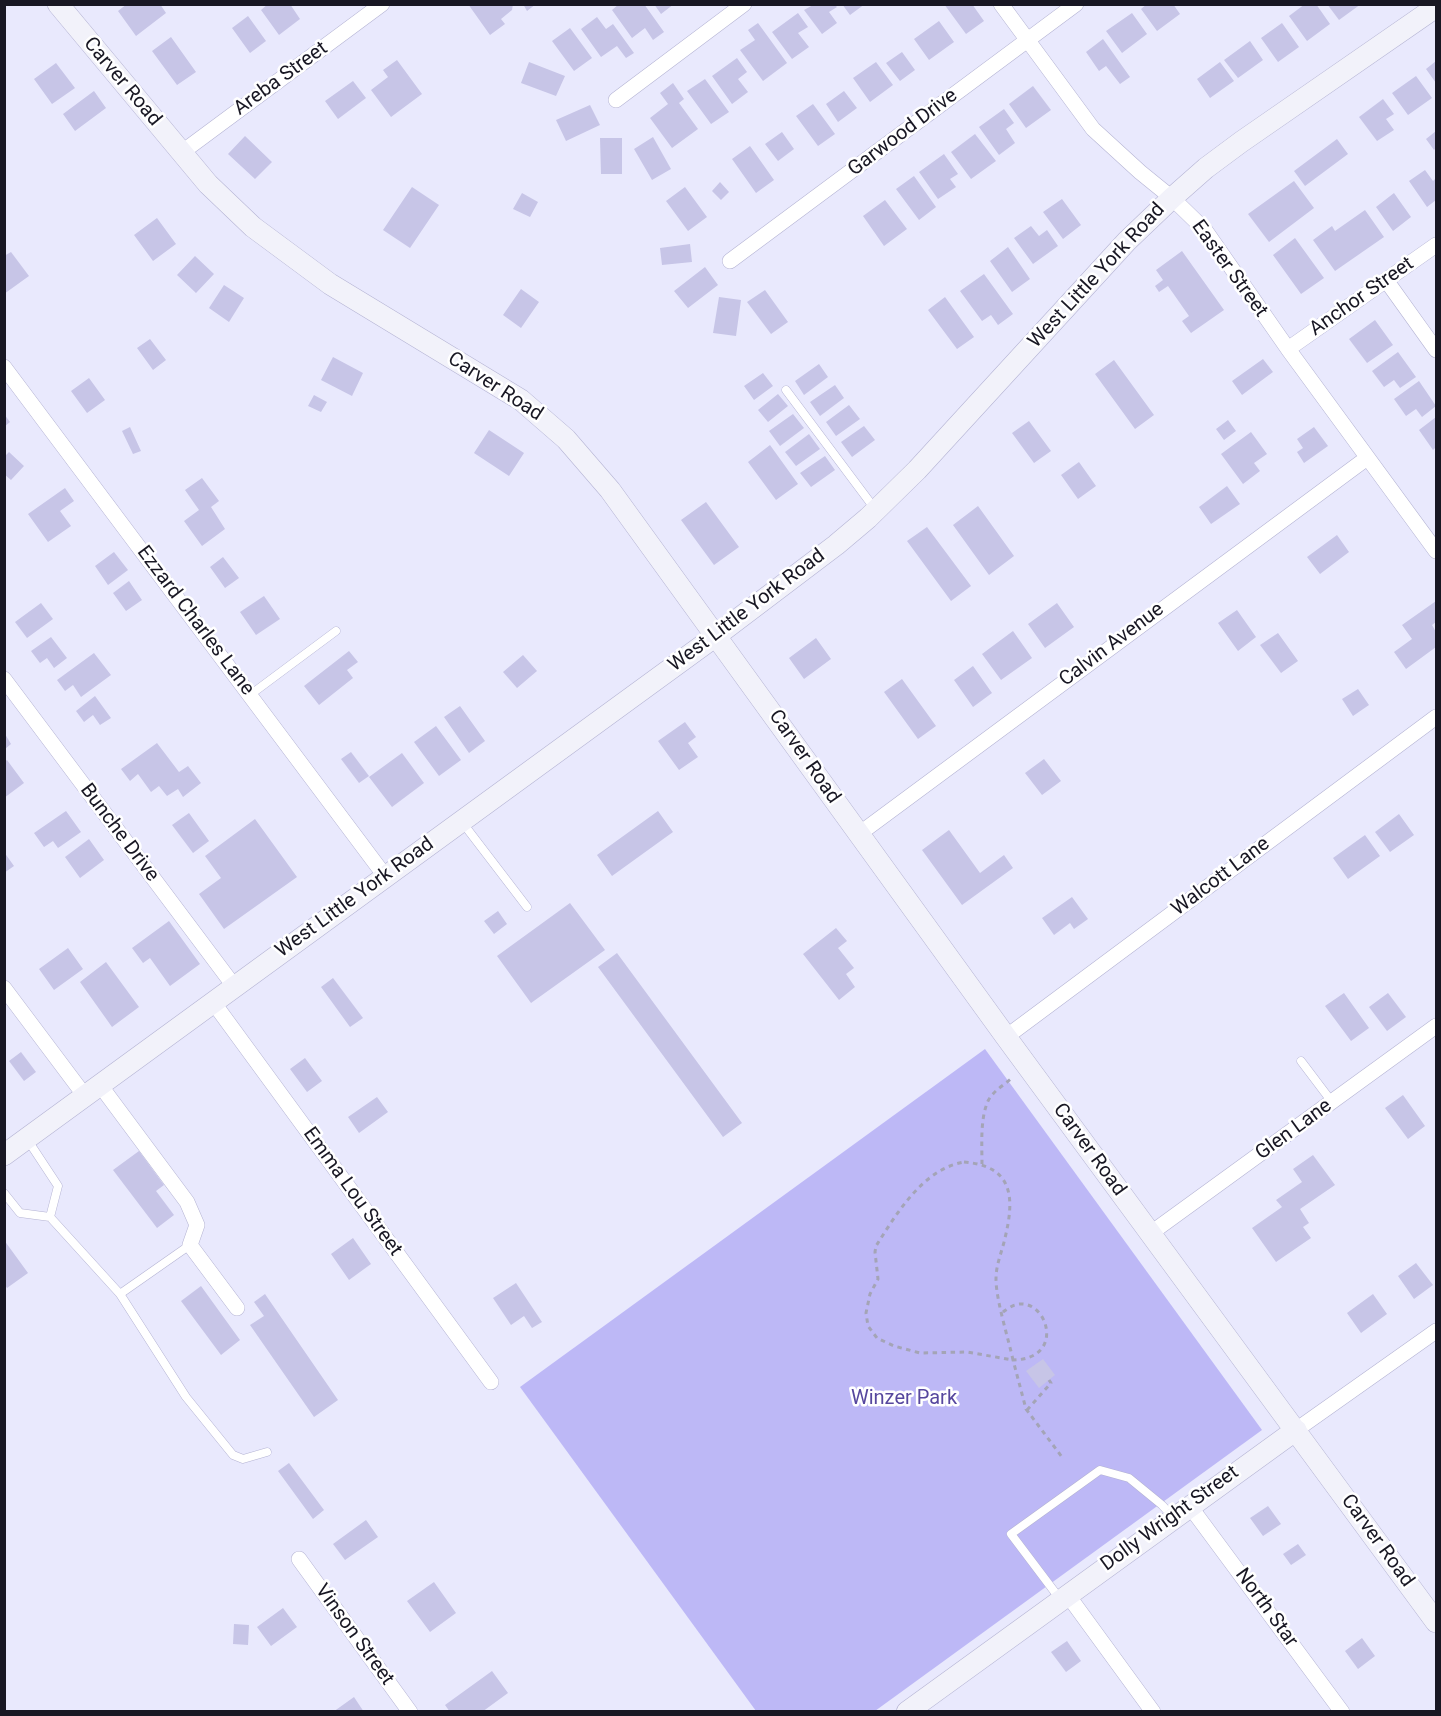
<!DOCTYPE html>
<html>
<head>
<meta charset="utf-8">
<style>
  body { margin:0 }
  #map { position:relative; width:1441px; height:1716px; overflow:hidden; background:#e9e9fd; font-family:Roboto,sans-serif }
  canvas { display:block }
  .frame { position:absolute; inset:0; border:6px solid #181723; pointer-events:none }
</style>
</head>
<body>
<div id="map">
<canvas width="1441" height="1716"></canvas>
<div class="frame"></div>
</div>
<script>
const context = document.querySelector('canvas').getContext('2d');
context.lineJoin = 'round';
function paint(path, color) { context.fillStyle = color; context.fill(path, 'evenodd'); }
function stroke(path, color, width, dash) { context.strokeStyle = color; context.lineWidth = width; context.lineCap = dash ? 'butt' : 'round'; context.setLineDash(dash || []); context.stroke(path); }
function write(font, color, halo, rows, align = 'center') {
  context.font = font + ' Roboto,sans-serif'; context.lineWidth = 5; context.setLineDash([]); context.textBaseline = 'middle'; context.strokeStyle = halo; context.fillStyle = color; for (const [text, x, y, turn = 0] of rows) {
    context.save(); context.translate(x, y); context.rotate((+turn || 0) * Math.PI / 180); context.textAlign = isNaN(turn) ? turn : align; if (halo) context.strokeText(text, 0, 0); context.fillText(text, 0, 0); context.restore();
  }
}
const green = new Path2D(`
  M985 1049 1262 1430 875 1711H756L520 1387Z`);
const building = new Path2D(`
  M127 4H160L166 13 136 36 118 11Z
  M268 4H290L300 19 279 35 261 10Z
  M468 4H513L512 10 501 19 505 24 490 35Z
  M523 4H536L527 11Z
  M619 4H644L664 32 653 40 645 28 632 38 612 10Z
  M654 4H674L661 14Z
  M842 4H865L850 15Z
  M944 4H972L984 21 966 34Z
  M1147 4H1173L1180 14 1157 31 1141 9Z
  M1305 4H1316L1330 24 1307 41 1289 16Z
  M1327 4H1361L1339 20Z
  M813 5H835L837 7 829 12 837 23 822 34 804 10Z
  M798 13 808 27 798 33 809 47 792 59 772 32Z
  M1132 13 1147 34 1122 53 1106 31Z
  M248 16 266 41 250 53 232 28Z
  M597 17 606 29 613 24 634 53 626 58 617 46 601 57 581 29Z
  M939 21 954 42 929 60 914 39Z
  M758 23 787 63 763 81 740 50 755 40 748 30Z
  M1282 23 1299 47 1278 62 1261 38Z
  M570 28 592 58 574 71 552 41Z
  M171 37 196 72 177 85 152 51Z
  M1103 39 1130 77 1120 84 1106 66 1099 71 1086 52Z
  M1250 41 1263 60 1238 78 1224 60Z
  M902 52 915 70 900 81 886 63Z
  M737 58 747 72 738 79 748 92 732 104 712 76Z
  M397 60 422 94 391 117 371 90 388 77 383 70Z
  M1436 61V83L1426 69Z
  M529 62 565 76 556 96 521 83Z
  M876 62 893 85 870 102 853 78Z
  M1220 62 1234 81 1210 98 1197 79Z
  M56 63 75 88 52 104 34 79Z
  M1416 76 1432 98 1408 115 1392 93Z
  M705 79 729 112 711 124 687 91Z
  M353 81 366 98 338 119 325 101Z
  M673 83 684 99 679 103 698 129 672 148 650 118 668 104 660 93Z
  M1033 86 1051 110 1026 128 1009 104Z
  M94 91 106 108 75 131 63 114Z
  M844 91 857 108 838 122 826 104Z
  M1383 99 1394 114 1386 119 1394 130 1377 141 1359 117Z
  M813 104 835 134 818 146 796 116Z
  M590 105 600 125 566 141 556 120Z
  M1004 109 1014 123 1006 129 1015 143 999 155 979 127Z
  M1436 131V148L1434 150 1426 139Z
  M782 132 794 149 778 161 765 144Z
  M975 134 996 161 971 179 951 152Z
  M245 136 272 162 255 179 228 154Z
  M653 137 671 169 652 180 634 149Z
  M600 138H622V174H601Z
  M1337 139 1348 154 1305 186 1294 171Z
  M750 146 774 180 756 193 732 159Z
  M944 154 958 174 950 179 956 187 938 199 919 172Z
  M1425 170 1433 181 1436 178V200L1427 207 1409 181Z
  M914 176 936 207 919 220 896 189Z
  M1294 181 1314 208 1269 242 1248 214Z
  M720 182 729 192 721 200 712 191Z
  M412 187 439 205 410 248 383 230Z
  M685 187 707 217 688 231 666 201Z
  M522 193 538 202 530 217 513 209Z
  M1394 193 1411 217 1393 231 1376 207Z
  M1062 199 1081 225 1063 239 1043 212Z
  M885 200 907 229 884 246 863 216Z
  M1365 210 1384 237 1335 271 1313 240 1332 226 1335 231Z
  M157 218 176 244 153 261 134 235Z
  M1031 226 1039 236 1047 230 1058 246 1033 264 1014 238Z
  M1295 238 1324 278 1301 294 1273 255Z
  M690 244 692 262 662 265 660 248Z
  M1008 247 1030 279 1012 292 990 261Z
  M1182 251 1224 310 1191 333 1182 321 1189 316 1168 286 1159 292 1155 286 1163 280 1156 270Z
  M11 252 29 276 4 294V256Z
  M195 256 214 274 196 293 177 275Z
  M705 267 718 285 688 308 674 291Z
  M984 274 1013 314 998 325 991 315 982 321 960 291Z
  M224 285 244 298 229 322 209 308Z
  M521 289 539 302 521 328 503 315Z
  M765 290 788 322 771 334 747 302Z
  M719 297 741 300 736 336 713 333Z
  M945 297 974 337 957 349 928 310Z
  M1375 320 1393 345 1367 363 1349 339Z
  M150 339 166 360 153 370 137 348Z
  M1398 352 1416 377 1400 388 1394 380 1384 387 1372 371Z
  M333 357 363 373 352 396 321 380Z
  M1263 359 1273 372 1242 395 1232 381Z
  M1114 360 1154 415 1135 429 1095 374Z
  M819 364 828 377 804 395 795 381Z
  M763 373 773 386 754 400 744 386Z
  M89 378 105 400 87 413 71 391Z
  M1419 381 1436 406 1422 417 1416 409 1406 416 1394 399Z
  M835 385 844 398 820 416 810 402Z
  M778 394 788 406 768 422 758 410Z
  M314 395 327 402 321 412 308 406Z
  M849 405 860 419 836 436 826 422Z
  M4 414 10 422 4 427Z
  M793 414 804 428 780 446 769 431Z
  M1436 417V447L1433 450 1419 430Z
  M1228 420 1236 431 1224 440 1216 429Z
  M1029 421 1051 451 1034 463 1012 433Z
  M864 426 875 440 852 457 841 442Z
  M130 427 141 451 133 454 122 431Z
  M1314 427 1328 446 1304 463 1297 452 1303 448 1297 439Z
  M489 430 524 453 509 476 474 453Z
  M1251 432 1267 454 1254 463 1260 471 1243 484 1221 454Z
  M809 434 820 449 796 466 785 452Z
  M770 445 798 484 776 500 748 462Z
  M9 452 24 466 11 480 4 474V457Z
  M825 456 835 470 811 487 800 473Z
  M1079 462 1096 486 1078 499 1061 475Z
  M202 478 219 501 211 507 225 529 202 546 184 521 199 510 185 490Z
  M1227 486 1240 504 1211 524 1199 507Z
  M65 488 74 501 60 511 71 526 48 542 28 514Z
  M706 502 739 547 714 565 681 520Z
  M978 506 1014 556 989 575 953 525Z
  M927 527 971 586 951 601 907 541Z
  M1337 535 1349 552 1320 574 1307 557Z
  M114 552 128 570 108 585 95 566Z
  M223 557 239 578 225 588 210 567Z
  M129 581 142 600 126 611 113 593Z
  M264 596 280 619 256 635 240 612Z
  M1436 601V622L1432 625 1436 632V647L1406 669 1394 652 1412 639 1402 625Z
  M41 603 53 619 27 638 15 622Z
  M1057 603 1074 627 1045 648 1028 624Z
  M1237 610 1256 637 1238 651 1218 623Z
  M1013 631 1032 658 1001 680 982 654Z
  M1278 633 1298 661 1281 673 1260 645Z
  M51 637 67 658 54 668 47 658 40 663 31 651Z
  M816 638 831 659 804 679 789 658Z
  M349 651 358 662 347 670 353 678 319 705 304 686Z
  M94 653 111 675 81 697 73 685 65 691 57 680Z
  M523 655 537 671 517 688 503 672Z
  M973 666 992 693 973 707 954 680Z
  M902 679 936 726 918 739 884 692Z
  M1358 689 1369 705 1353 716 1342 699Z
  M95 696 111 718 100 725 93 715 84 722 76 711Z
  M460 706 485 741 469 753 444 717Z
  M685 722 696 737 688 743 698 757 679 770 658 741Z
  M436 726 461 760 439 776 414 742Z
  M5 734 11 744 5 749Z
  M157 743 179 772 188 766 201 783 183 797 178 789 167 796 159 786 151 792 138 774 130 781 121 769Z
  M351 752 369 776 359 783 341 759Z
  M402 753 424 783 392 807 369 777Z
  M1044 759 1061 781 1042 795 1025 773Z
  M7 760 24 783 4 798V762Z
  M66 811 81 832 58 848 53 841 44 847 34 833Z
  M658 811 673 832 612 876 597 855Z
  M189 813 209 841 193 853 172 825Z
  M1399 814 1414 835 1390 852 1375 832Z
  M255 819 297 877 224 929 199 894 221 878 205 856Z
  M949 830 980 873 1004 855 1013 868 962 905 922 850Z
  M1365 835 1380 856 1348 879 1333 858Z
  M89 839 104 860 80 878 65 857Z
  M4 852 14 866 4 873Z
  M1072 897 1088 919 1074 929 1070 923 1054 935 1042 918Z
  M570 903 605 950 531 1003 497 956Z
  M498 911 507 924 494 934 484 921Z
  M169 921 200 964 170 986 150 958 143 963 132 948Z
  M836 928 847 941 838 948 854 968 846 974 855 987 839 1000 803 954Z
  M68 948 83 969 54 990 39 969Z
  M617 953 742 1123 723 1137 598 967Z
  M106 962 139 1007 112 1027 80 982Z
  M333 978 363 1018 350 1027 321 987Z
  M1344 993 1369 1028 1351 1041 1325 1006Z
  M1388 993 1406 1017 1387 1031 1369 1007Z
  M21 1052 36 1072 24 1081 9 1061Z
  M305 1058 322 1081 307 1092 290 1069Z
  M1403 1095 1425 1126 1408 1139 1385 1108Z
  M377 1097 388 1112 359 1133 348 1117Z
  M139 1151 164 1185 156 1191 174 1215 157 1228 113 1170Z
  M1313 1155 1335 1185 1300 1209 1309 1223 1303 1227 1311 1238 1276 1262 1252 1228 1282 1207 1276 1200 1302 1182 1293 1169Z
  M353 1238 371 1264 349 1280 331 1254Z
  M4 1240 28 1273 7 1288 4 1284Z
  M1416 1263 1433 1285 1414 1299 1398 1276Z
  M516 1283 542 1322 532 1328 524 1316 511 1325 493 1298Z
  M201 1286 240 1340 221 1355 181 1301Z
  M265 1294 338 1400 314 1417 250 1325 264 1316 254 1302Z
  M1373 1294 1387 1314 1361 1333 1347 1313Z
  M1043 1359 1055 1375 1039 1388 1026 1371Z
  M289 1463 324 1510 313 1519 278 1471Z
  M1268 1506 1281 1524 1263 1536 1250 1518Z
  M366 1520 378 1537 345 1560 333 1544Z
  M1298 1544 1306 1555 1291 1565 1283 1554Z
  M434 1582 456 1613 430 1632 407 1601Z
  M283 1608 297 1627 271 1646 257 1627Z
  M234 1624 249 1625 248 1645 233 1644Z
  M1362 1638 1375 1656 1358 1669 1345 1651Z
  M1067 1641 1081 1661 1066 1672 1051 1652Z
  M492 1671 508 1693 482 1712H450L445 1705Z
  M354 1697 364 1712H333Z`);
const path = new Path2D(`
  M964 1162C1013 1166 1015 1197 1005 1238 1002 1252 996 1264 996 1279 996 1300 1008 1337 1013 1360L967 1352 920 1353 894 1346 877 1338 868 1326 866 1313 870 1294 878 1279 875 1252 876 1246C897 1213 923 1169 964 1162Z
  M982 1164C982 1145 980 1119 988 1101 993 1091 1004 1085 1012 1078
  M1003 1312C1006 1310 1011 1306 1015 1305 1046 1295 1068 1359 1013 1360L1026 1409 1062 1457
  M1027 1410 1051 1383 1049 1380`);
const lane = new Path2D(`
  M786 390 875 509
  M250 695 336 631
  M462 822 527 907
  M1301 1061 1332 1102
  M27 1139 58 1186 50 1217
  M4 1193 20 1213 50 1217 120 1294 186 1397 233 1455 243 1459 267 1452
  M120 1294 190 1245
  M1060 1599 1011 1534 1100 1470 1129 1478 1162 1505 1173 1517`);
const street = new Path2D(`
  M1001 4 1093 129 1140 172 1172 198 1205 230 1288 349 1436 551
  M616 100 744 4
  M181 153 382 4
  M730 261 1076 4
  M1386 280 1436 350
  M1288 349 1436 245
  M4 367 385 876
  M4 679 234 986
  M859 834 1367 458
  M4 988 85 1096
  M213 1002 491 1382
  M1006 1037 1436 717
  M100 1085 187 1202 197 1225 190 1245 237 1308
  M1151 1233 1436 1026
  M1296 1430 1436 1331
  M1189 1505 1342 1712
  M299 1559 410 1712
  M1067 1594 1153 1712`);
const secondary = new Path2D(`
  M58 4 208 184 253 227 330 284 521 400 566 439 610 490 1006 1037 1436 1622
  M4 1155 717 635 836 545 868 518 917 470 1127 241 1172 198 1206 168 1241 142 1436 7
  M907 1712 1296 1430`);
const streetNames = [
  ["Areba Street",281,79,-36],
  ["Carver Road",122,82,50],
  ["Garwood Drive",903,133,-37],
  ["Easter Street",1229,269,54],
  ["West Little York Road",1097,276,-47],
  ["Anchor Street",1362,297,-35],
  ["Carver Road",495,387,33],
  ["West Little York Road",747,611,-37],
  ["Ezzard Charles Lane",195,621,53],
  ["Calvin Avenue",1112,645,-37],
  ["Carver Road",804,757,55],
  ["Bunche Drive",119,833,53],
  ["Walcott Lane",1221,877,-37],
  ["West Little York Road",355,898,-36],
  ["Glen Lane",1294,1130,-36],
  ["Carver Road",1089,1150,54],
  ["Emma Lou Street",352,1192,54],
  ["Dolly Wright Street",1170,1519,-36],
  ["Carver Road",1377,1541,54],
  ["North Star",1266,1608,54],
  ["Vinson Street",354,1635,54]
];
const parkNames = [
  ["Winzer Park",904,1399]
];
paint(green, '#bdb8f6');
paint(building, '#c7c5e7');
stroke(lane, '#b4b3d3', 9);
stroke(street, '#b4b3d3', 16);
stroke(secondary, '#b4b3d3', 22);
stroke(path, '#a4a4b6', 3, [4.5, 4.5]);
stroke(lane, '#fff', 8);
stroke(street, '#fff', 15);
stroke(secondary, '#f2f2fa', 21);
write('20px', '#181723', '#fff', streetNames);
write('20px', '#56479e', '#fff', parkNames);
</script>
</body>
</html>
